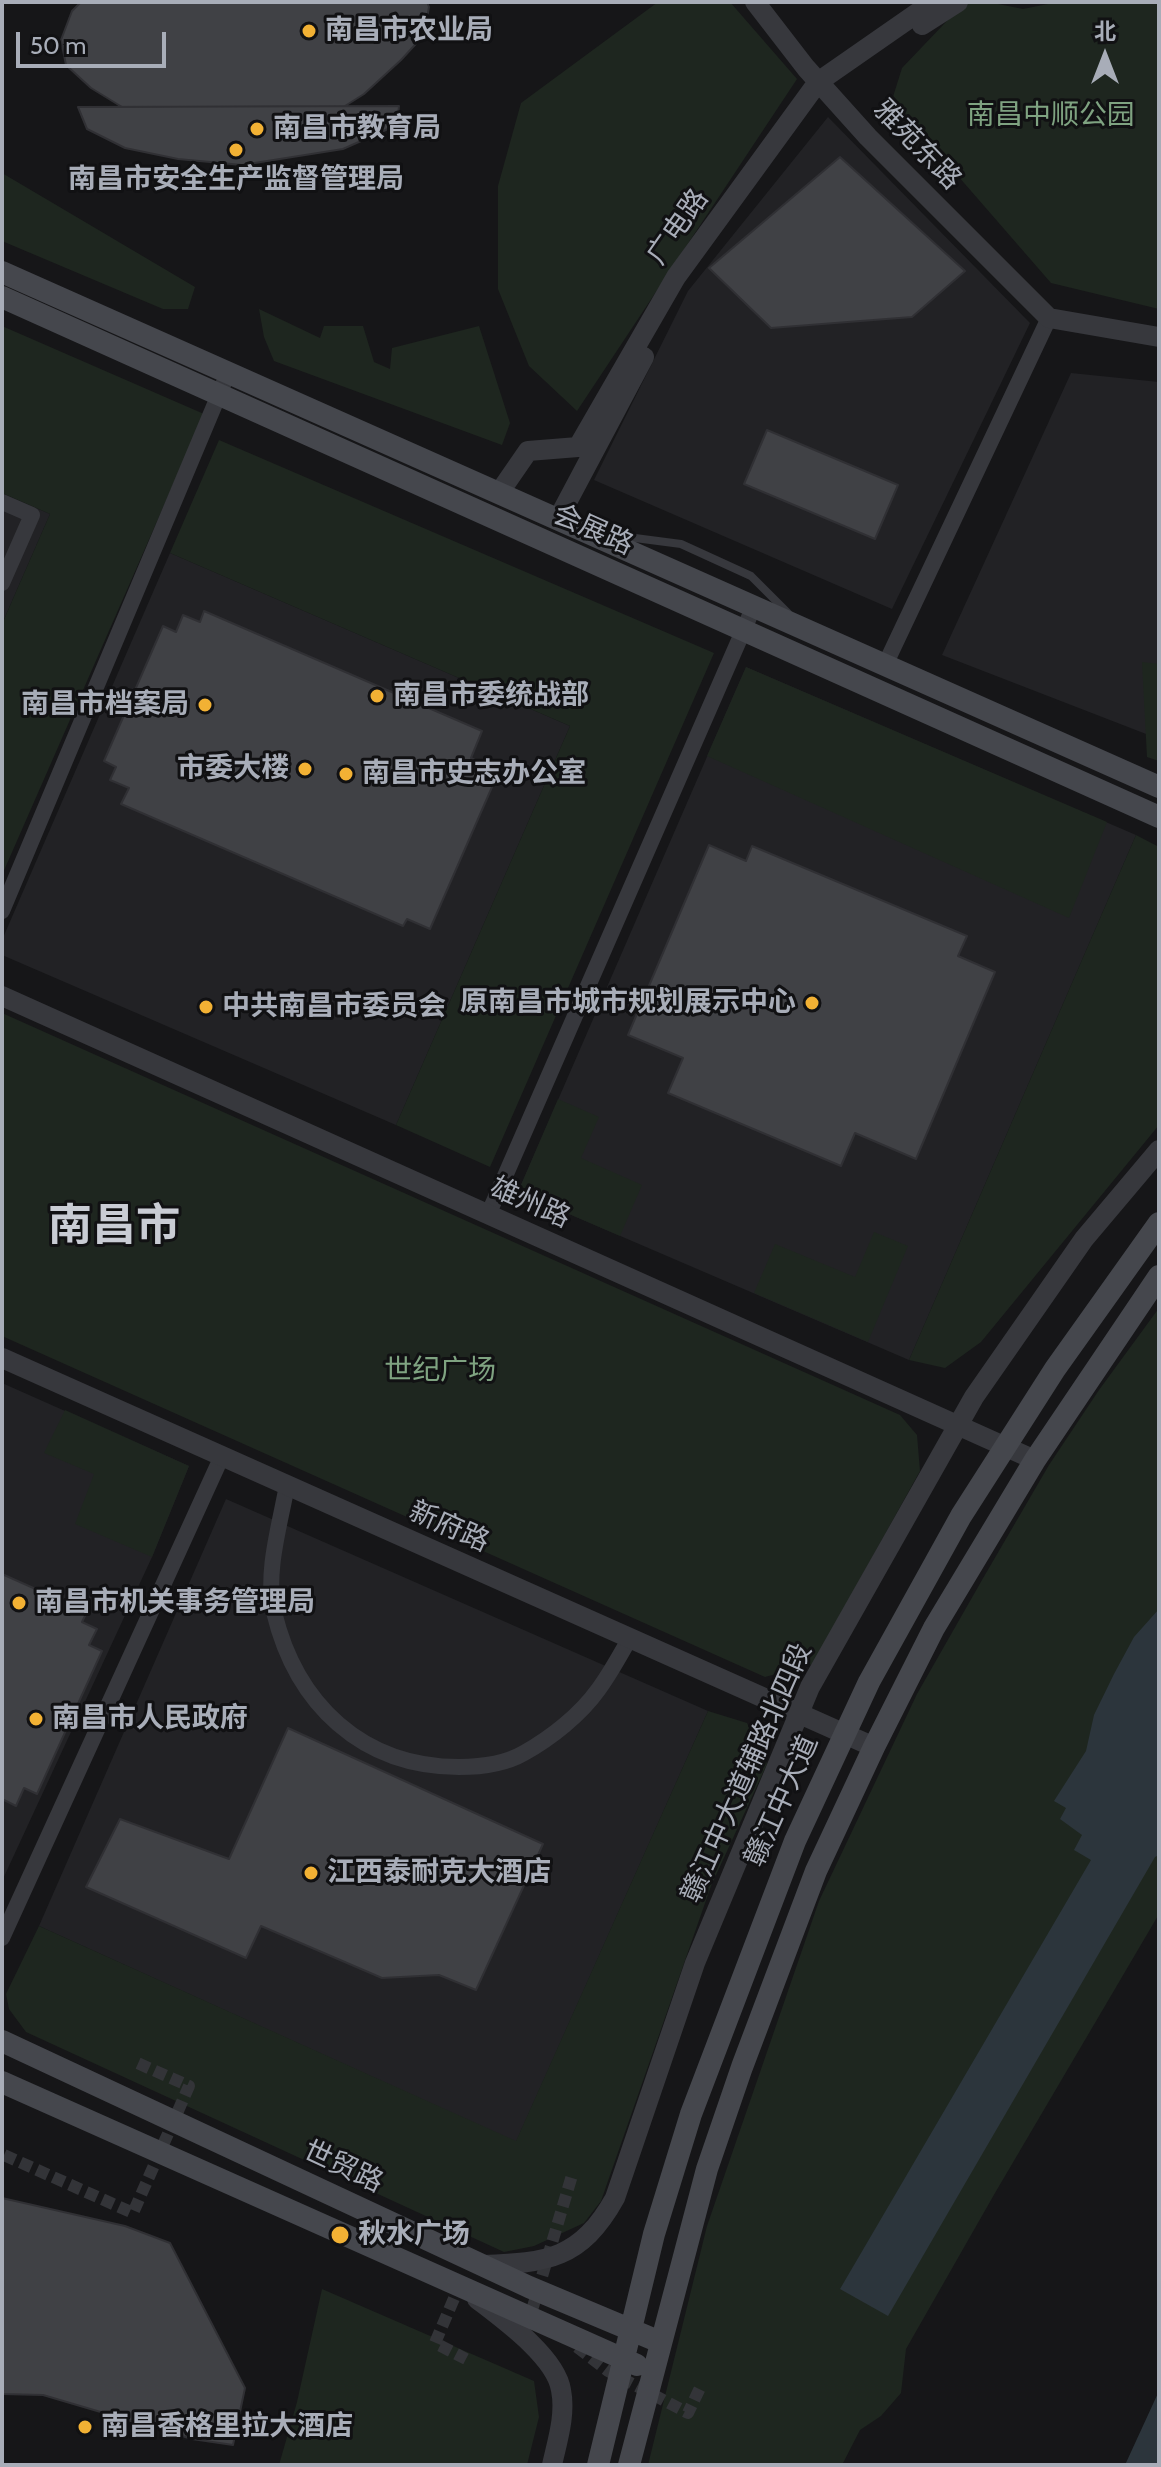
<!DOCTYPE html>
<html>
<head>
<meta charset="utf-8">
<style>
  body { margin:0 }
  #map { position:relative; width:1161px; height:2467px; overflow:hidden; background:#161618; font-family:Cabin,"Noto Sans SC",sans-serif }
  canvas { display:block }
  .frame { position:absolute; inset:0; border:4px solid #a8adb8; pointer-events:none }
  .north { position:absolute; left:1065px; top:16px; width:80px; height:80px; -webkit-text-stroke:6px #111113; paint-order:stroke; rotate:0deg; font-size:22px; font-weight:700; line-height:32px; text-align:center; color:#a8adb8 }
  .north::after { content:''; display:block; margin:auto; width:28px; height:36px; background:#a8adb8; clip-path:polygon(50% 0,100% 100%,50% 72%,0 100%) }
  .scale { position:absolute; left:16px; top:32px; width:150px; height:36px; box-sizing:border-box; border:4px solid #a8adb8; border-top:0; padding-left:10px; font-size:24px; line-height:28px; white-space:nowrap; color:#a8adb8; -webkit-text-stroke:6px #111113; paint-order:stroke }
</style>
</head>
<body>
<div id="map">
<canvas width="1161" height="2467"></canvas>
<div class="frame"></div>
<div class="north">北</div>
<div class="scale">50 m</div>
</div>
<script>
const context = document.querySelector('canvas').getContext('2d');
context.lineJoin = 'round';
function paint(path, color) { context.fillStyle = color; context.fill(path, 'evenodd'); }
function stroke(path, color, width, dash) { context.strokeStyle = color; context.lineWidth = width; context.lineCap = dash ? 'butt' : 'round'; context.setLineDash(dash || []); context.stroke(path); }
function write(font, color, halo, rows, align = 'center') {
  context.font = font + ' Cabin,"Noto Sans SC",sans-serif'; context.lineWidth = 6; context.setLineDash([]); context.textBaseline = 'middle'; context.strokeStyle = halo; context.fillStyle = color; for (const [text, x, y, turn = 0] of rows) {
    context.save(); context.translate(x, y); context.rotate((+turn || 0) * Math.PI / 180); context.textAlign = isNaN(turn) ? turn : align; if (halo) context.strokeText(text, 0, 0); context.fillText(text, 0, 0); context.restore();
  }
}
const built = new Path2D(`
  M828 117 1030 323 892 609 594 480 688 291Z
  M1071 373 1159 382V739L942 655Z
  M2 493 50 514 2 624Z
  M170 553 570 726 396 1125 2 955V940Z
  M746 667 1136 835 909 1360 518 1192Z
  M2 1383 189 1466 152 1557 2 1881Z
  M226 1499 708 1711 516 2142 39 1926Z`);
const green = new Path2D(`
  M658 2H730L797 79 577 411 529 366 498 289V186L521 103Z
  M965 2H988L1023 9 1058 2H1159V309L1051 283 892 100 902 68Z
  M2 173 195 287 188 309H163L2 241Z
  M259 309 320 338 324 326H363L374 362 390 369 392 348 479 326 510 423 502 445 274 361 264 337Z
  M2 326 204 414 2 875V624L50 514 2 493Z
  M219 440 714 653 490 1167 396 1125 570 726 170 553Z
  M1142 662 1159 664V761L1147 757Z
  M746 667 1107 822 1069 918 707 756Z
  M1136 835 1159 847V1125L981 1342 945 1368 909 1360Z
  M2 1013 900 1415 917 1435 920 1471 813 1664 765 1677 2 1336Z
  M558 1099 599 1117 581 1158 642 1185 620 1236 518 1192Z
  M874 1232 908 1246 868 1342 754 1293 775 1244 855 1277Z
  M1159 1308V1914L995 2193 906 2349 901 2393 881 2416 860 2430 842 2465H648L707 2226 819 1901 917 1694 982 1580 1049 1465 1099 1390Z
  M65 1410 189 1466 152 1557 75 1524 94 1474 44 1453Z
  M708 1711 747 1723 767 1764 711 1886 601 2201 584 2223 534 2246 504 2252 26 2032 9 2009 6 1994 39 1926 516 2141Z
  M322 2289 534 2381 539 2417 527 2465H279L297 2402Z`);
const water = new Path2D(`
  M1159 1609V1855L1155 1857 888 2316 840 2289 1091 1860 1074 1850 1082 1835 1060 1819 1066 1808 1054 1801 1086 1751 1094 1715 1114 1674 1134 1637Z
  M1159 2391V2465H1125Z`);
const building = new Path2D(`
  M81 2H427L429 7 424 35 401 60 364 94 345 106 122 107 91 88 66 65 61 40 72 11Z
  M399 106 397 125 343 149 242 165 178 159 125 148 87 129 78 107Z
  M840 157 965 271 912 317 771 328 709 268Z
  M767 430 898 485 875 539 744 484Z
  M204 611 482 731 471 758 499 771 430 929 407 919 403 926 121 804 129 788 110 780 116 767 104 761 163 626 176 632 183 615 200 622Z
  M709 845 746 861 752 846 967 936 958 956 995 972 916 1159 855 1133 841 1166 668 1093 683 1058 628 1035Z
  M2 1574 87 1612 82 1622 97 1629 89 1645 102 1651 37 1794 24 1788 16 1806 2 1799Z
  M288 1728 543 1844 476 1990 439 1975 382 1978 261 1926 246 1958 86 1887 120 1819 229 1859Z
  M2 2198 125 2226 170 2243 245 2388 233 2445 192 2439 43 2395 2 2394Z`);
const pedestrianTunnel = new Path2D(`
  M4 2155 133 2213 189 2086 133 2061
  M461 2282 435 2343 466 2359
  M532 2310 573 2172
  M577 2347 608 2371 688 2413 700 2388`);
const service = new Path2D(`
  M612 535 681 544 751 576 788 613`);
const minor = new Path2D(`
  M2 502 32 515 2 583
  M885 665 1049 318
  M2 911 228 373
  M488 1215 754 606
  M287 1485C280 1525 265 1572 274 1612 296 1704 362 1767 459 1767 481 1767 505 1764 524 1753 551 1738 580 1715 598 1690 610 1674 620 1655 630 1638
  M2 1938 222 1456`);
const tertiary = new Path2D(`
  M755 2 806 68 868 137 1049 318 1159 337
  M922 25 958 2
  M499 493 528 451 578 447 676 277 818 82 933 2
  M558 519 644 357
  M2 996 1035 1460
  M2 1358 874 1747
  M483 2265C547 2263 581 2259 615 2198L695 1963 810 1687 974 1397 1084 1239 1159 1150
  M477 2299C503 2319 556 2357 561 2390 566 2415 557 2442 552 2465`);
const secondary = new Path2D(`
  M2 272 1159 787
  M2 297 1159 817
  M2 2041 529 2287 660 2342
  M2 2082 637 2365
  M598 2465 654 2234 691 2114 795 1841 869 1682 961 1516 1055 1369 1159 1223
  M629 2465 707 2169 742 2067 816 1871 874 1747 934 1628 1035 1460 1159 1276`);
const markers = [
  [309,31,8,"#f2b134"],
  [257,129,8,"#f2b134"],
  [236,150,8,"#f2b134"],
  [377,696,8,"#f2b134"],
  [205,705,8,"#f2b134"],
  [305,769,8,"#f2b134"],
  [346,774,8,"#f2b134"],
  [812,1003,8,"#f2b134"],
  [206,1007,8,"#f2b134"],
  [19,1603,8,"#f2b134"],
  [36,1719,8,"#f2b134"],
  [311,1873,8,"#f2b134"],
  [340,2235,10,"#f2b134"],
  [85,2427,8,"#f2b134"]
];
const poiNames = [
  ["南昌市农业局",325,31],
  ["南昌市教育局",273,129],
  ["南昌市安全生产监督管理局",236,180,"center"],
  ["南昌市委统战部",393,696],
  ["南昌市档案局",189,705,"right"],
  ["市委大楼",289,769,"right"],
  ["南昌市史志办公室",362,774],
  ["原南昌市城市规划展示中心",796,1003,"right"],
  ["中共南昌市委员会",222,1007],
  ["南昌市机关事务管理局",35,1603],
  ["南昌市人民政府",52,1719],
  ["江西泰耐克大酒店",327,1873],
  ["秋水广场",358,2235],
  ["南昌香格里拉大酒店",101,2427]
];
const parkNames = [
  ["南昌中顺公园",1051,116],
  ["世纪广场",440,1371]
];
const streetNames = [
  ["雅苑东路",917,145,46],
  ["广电路",678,227,-55],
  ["会展路",593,530,24],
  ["雄州路",530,1203,24],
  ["新府路",449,1527,24],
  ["赣江中大道辅路北四段",747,1773,-66],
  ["赣江中大道",782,1801,-66],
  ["世贸路",343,2167,25]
];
const townNames = [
  ["南昌市",114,1227]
];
paint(built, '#222225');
paint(green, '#1e261f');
paint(water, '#2c353c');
paint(building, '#404145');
stroke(building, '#303034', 2);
stroke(pedestrianTunnel, '#333438', 12, [12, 6]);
stroke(service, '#37383d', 8);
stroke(minor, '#37383d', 16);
stroke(tertiary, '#37383d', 20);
stroke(secondary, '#45474d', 22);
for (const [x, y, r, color] of markers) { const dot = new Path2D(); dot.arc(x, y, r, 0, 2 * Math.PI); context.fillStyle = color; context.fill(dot); stroke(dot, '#111113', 3); }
write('bold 28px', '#a8adb8', '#111113', poiNames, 'left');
write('28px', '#7fa381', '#111113', parkNames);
write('28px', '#a8adb8', '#111113', streetNames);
write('bold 44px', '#c9ccd4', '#111113', townNames);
</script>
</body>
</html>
